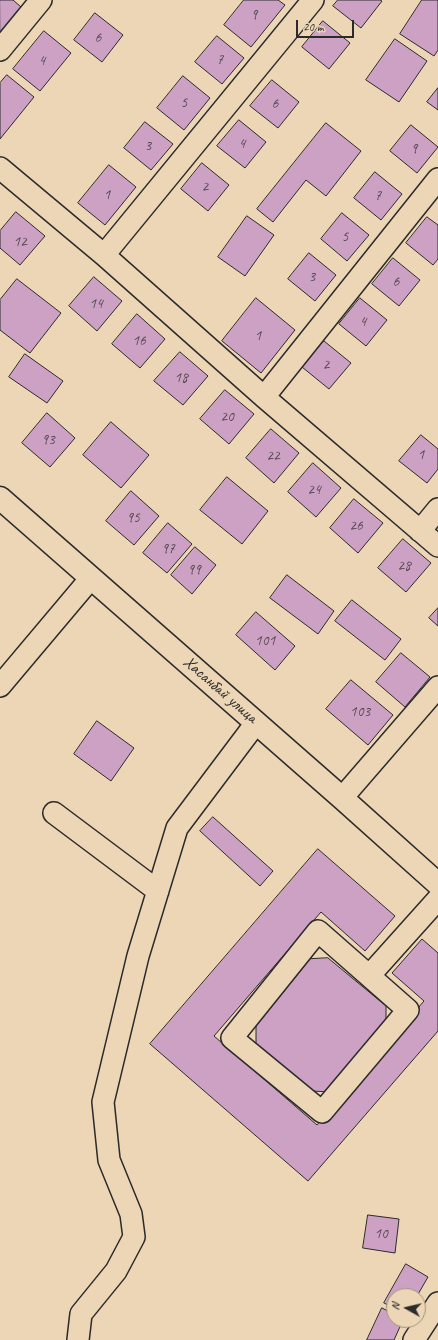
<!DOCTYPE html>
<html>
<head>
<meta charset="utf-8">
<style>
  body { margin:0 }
  #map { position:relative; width:438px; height:1340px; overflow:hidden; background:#ecd6b5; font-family:Caveat,sans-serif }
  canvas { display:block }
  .north { position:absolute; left:386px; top:1288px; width:40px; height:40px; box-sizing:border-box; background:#ecd6b5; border:1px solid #9f927e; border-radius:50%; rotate:278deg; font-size:11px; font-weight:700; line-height:16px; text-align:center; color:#2b2b2b }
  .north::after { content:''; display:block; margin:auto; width:14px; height:18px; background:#2b2b2b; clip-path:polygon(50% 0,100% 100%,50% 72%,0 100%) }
  .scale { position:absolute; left:296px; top:20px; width:58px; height:18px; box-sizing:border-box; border:2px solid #2b2b2b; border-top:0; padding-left:5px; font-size:12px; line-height:14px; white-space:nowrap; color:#2b2b2b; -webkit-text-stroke:3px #ecd6b5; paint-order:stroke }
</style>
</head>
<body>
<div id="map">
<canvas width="438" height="1340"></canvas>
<div class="north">N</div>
<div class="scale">20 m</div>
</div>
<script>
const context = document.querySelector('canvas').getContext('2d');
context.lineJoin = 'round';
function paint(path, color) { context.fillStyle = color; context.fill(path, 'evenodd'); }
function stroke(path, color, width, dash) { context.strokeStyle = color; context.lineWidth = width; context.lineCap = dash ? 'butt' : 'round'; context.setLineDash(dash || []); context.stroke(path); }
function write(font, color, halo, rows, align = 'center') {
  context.font = font + ' Caveat,sans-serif'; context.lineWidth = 3.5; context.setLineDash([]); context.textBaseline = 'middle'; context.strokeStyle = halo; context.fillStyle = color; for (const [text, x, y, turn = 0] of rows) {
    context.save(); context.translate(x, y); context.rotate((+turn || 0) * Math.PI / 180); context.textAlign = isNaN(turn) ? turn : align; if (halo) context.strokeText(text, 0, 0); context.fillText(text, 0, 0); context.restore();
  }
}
const building = new Path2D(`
  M0 0H13L21 7 0 33Z
  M244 0H278L285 5 251 47 224 25Z
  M338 0H380L382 1 361 28 333 6Z
  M422 0H438V50L434 56 400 34Z
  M95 13 123 35 102 62 74 40Z
  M323 21 350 43 329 69 302 47Z
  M44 31 71 53 40 91 13 69Z
  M217 36 244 58 222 84 195 62Z
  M395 39 427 61 399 102 366 80Z
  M7 75 34 97 0 139V83Z
  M183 76 210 98 184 130 157 108Z
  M272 80 299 102 278 128 250 106Z
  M438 88V110L427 102Z
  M239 120 266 142 245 168 217 146Z
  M145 122 173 144 151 170 124 148Z
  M326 123 361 151 326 196 306 180 273 222 257 209Z
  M411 125 438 147 417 173 390 151Z
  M202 163 229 185 208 211 181 189Z
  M109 165 136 187 105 225 78 203Z
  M375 172 402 194 381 220 354 198Z
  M16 212 45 236 20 265 0 248V231Z
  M342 213 369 235 347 261 321 239Z
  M247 216 274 235 245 276 218 257Z
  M427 217 438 225V259L433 265 406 243Z
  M309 253 336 275 315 301 288 279Z
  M393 258 420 280 399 306 372 284Z
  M94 277 122 301 97 331 69 306Z
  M17 279 61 313 30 353 0 330V300Z
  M256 298 295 330 261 373 222 341Z
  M360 298 387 320 366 346 339 324Z
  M137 314 165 339 140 368 112 344Z
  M324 341 351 363 329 389 302 367Z
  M180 352 208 376 183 405 154 381Z
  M25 354 63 381 47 403 9 377Z
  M225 390 254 414 229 444 200 419Z
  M47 413 75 438 50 467 22 443Z
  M111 422 149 455 121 488 83 455Z
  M271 429 299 453 274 483 246 458Z
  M421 435 438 449V469L427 483 399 461Z
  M313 463 341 488 316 517 288 492Z
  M227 477 268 511 242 544 200 510Z
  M131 491 159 516 134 545 106 521Z
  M354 499 383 523 358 553 330 528Z
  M168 523 192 544 167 573 143 553Z
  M403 539 431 563 406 592 378 568Z
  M195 547 216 565 192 594 171 575Z
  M287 575 334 611 318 634 270 598Z
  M352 600 401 639 385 660 335 621Z
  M438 608V626L429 618Z
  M256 612 295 646 275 670 236 635Z
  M401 653 430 677 405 707 376 682Z
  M351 680 393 715 368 745 326 709Z
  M97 721 134 748 111 781 74 754Z
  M213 817 273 871 260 886 200 831Z
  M318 849 395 916 365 951 321 912 214 1036 317 1125 424 1001 392 973 422 939 438 953V1031L308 1181 150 1044Z
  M328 958 386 1006V1025L331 1092 312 1091 256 1047V1026L310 959Z
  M368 1215 399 1219 395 1253 363 1248Z
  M406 1264 428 1277 417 1296H394V1308L384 1303Z
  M382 1308 394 1314V1320H403L394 1340H367Z`);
const street = new Path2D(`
  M0 50 41 0
  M0 168 104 255 264 397 438 546
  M104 255 313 0
  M264 397 438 179
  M420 531 438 509
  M0 686 91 578
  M342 798 438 687
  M54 813 158 891
  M318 931 408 1010 322 1112 232 1038Z
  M369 976 438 899
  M78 1340 81 1314 116 1271 134 1237 131 1214 109 1160 103 1102 138 956 177 828 256 723
  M414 1340 438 1303`);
const secondary = new Path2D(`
  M0 498 342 798 438 884`);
const numberNames = [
  ["9",254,15],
  ["6",98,38],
  ["7",220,60],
  ["4",42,61],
  ["5",184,103],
  ["6",275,104],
  ["4",242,144],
  ["3",148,146],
  ["9",414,149],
  ["2",205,187],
  ["1",107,195],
  ["7",378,196],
  ["5",345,237],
  ["12",20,242],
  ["3",312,277],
  ["6",396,282],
  ["14",96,304],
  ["4",363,322],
  ["1",258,336],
  ["16",139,341],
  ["2",326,365],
  ["18",181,378],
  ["20",227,417],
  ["93",48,440],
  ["1",421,455],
  ["22",273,456],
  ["24",314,490],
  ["95",133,518],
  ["26",356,526],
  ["97",168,549],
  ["28",404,566],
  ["99",194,570],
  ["101",265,641],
  ["103",360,712],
  ["10",381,1234]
];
const streetNames = [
  ["Хасанбай улица",220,690,41]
];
paint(building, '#cda1c4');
stroke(building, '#2b2b2b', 1);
stroke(street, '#2b2b2b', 24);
stroke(secondary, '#2b2b2b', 25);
stroke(street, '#ecd6b5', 21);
stroke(secondary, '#ecd6b5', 22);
write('15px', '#544851', null, numberNames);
write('17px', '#2b2b2b', '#ecd6b5', streetNames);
</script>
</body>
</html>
